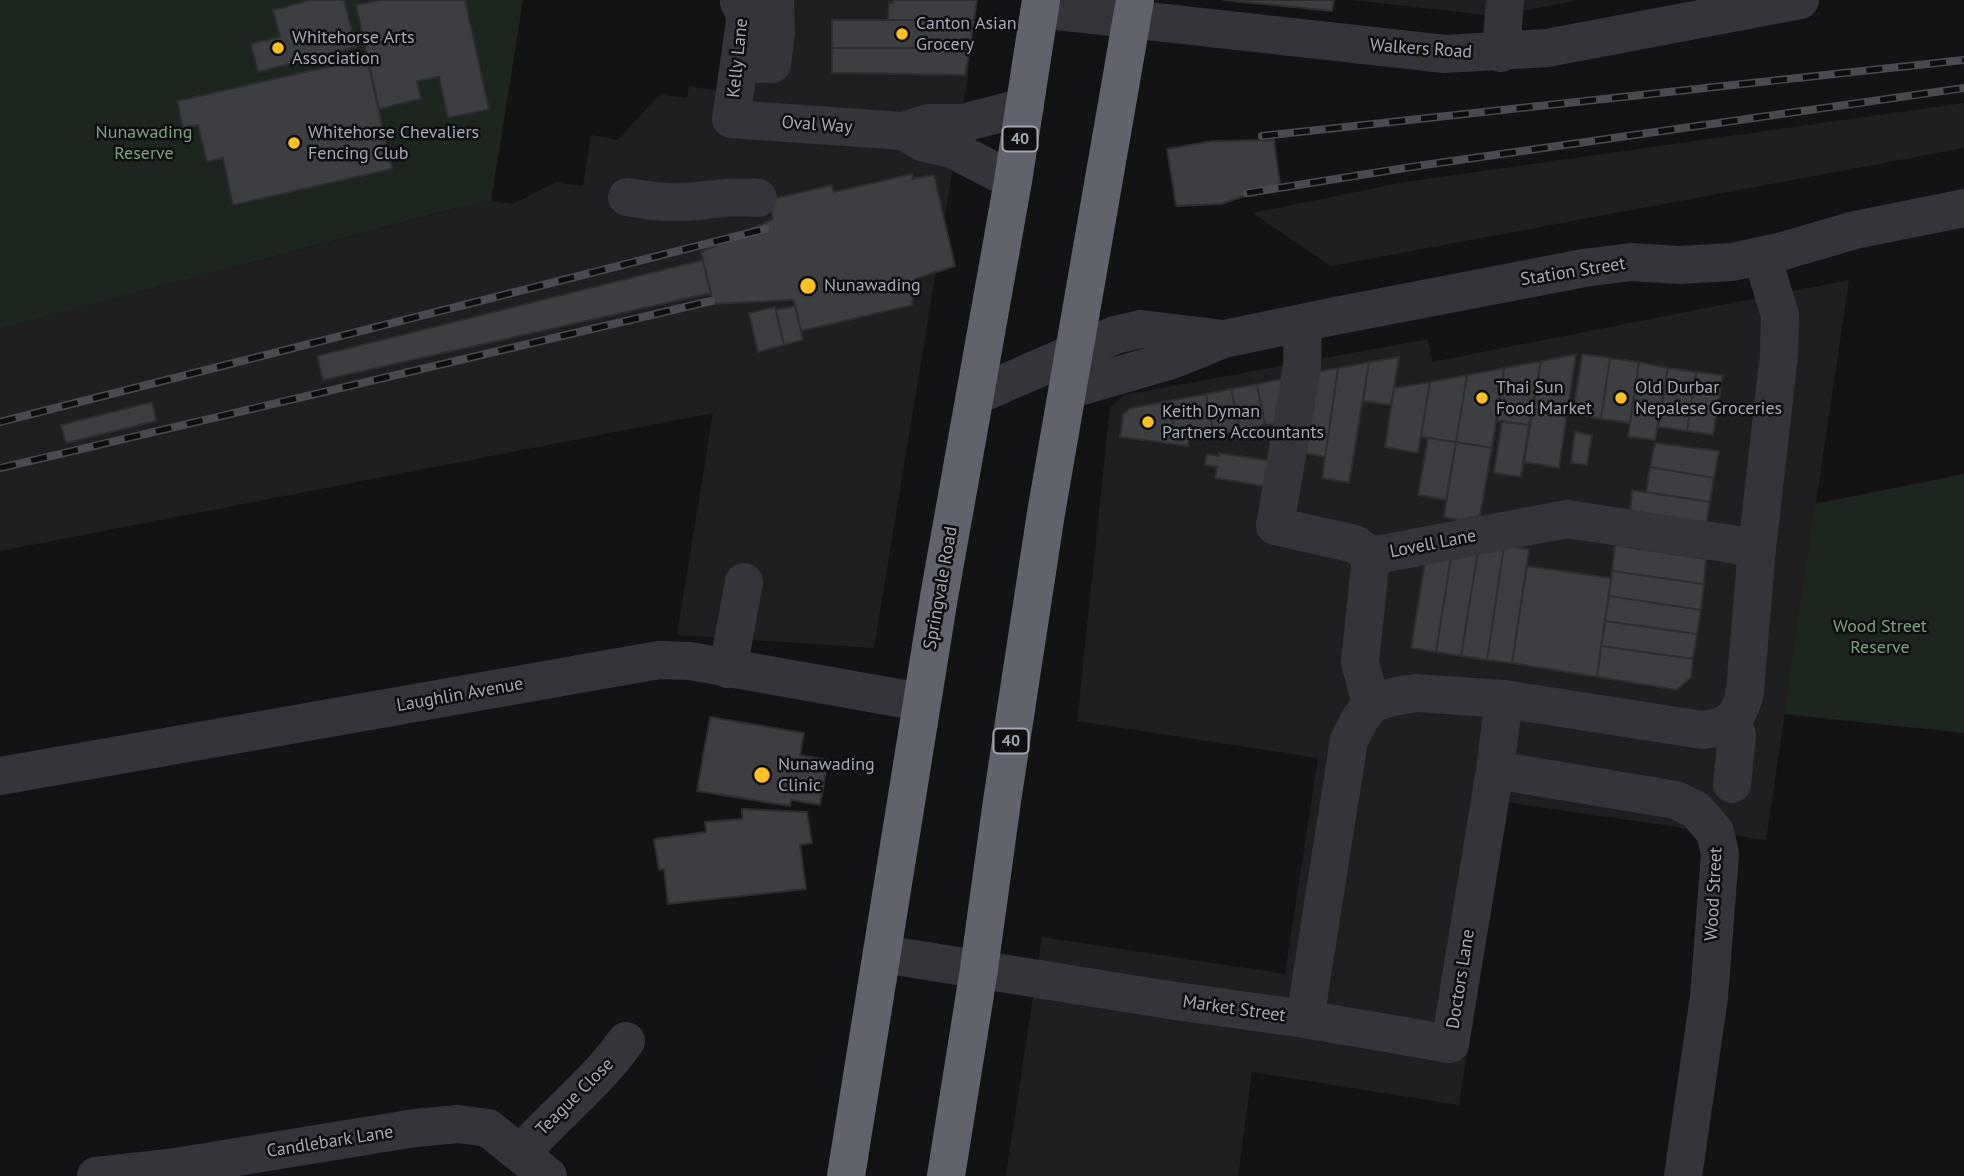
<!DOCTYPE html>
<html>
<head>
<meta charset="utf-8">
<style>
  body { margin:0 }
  canvas { display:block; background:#131315 }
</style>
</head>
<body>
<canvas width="1964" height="1176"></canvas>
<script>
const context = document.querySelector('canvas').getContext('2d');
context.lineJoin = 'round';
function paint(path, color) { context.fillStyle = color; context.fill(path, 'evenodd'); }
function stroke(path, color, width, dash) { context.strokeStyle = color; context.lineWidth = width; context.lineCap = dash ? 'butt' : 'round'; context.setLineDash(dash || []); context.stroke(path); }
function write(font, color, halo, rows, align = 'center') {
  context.font = font + ' "PT Sans",sans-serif'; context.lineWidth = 5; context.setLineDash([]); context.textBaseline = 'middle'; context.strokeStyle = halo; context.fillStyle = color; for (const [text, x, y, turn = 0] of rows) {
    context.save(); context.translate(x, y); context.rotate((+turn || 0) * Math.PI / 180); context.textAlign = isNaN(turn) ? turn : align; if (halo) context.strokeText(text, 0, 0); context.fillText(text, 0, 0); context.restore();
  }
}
const built = new Path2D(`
  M785 0H977L968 75 874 648 677 635 713 413 0 551V329L473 204 491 201 513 204 556 182 583 186 591 135 618 140 660 94 687 98 689 86 717 91Z
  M1352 0H1578L1517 12 1485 15Z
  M1964 103V148L1331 266 1253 213 1405 182Z
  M1849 280 1766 840 1505 802 1459 1105 1252 1072 1238 1176H1006L1042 937 1285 974 1318 758 1077 721 1110 408 1124 395 1428 339 1432 362Z`);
const green = new Path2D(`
  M0 0H523L491 201 457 208 0 329Z
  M1964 474V733L1784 714 1815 504Z`);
const building = new Path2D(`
  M310 0H344L356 47 258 72 251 44 280 37 273 10Z
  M380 0H465L489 109 448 118 439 77 417 81 421 99 379 109 356 5Z
  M893 0H977L974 20H888L889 3H893Z
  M1224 0H1334L1332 11Z
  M832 20H974L970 48H832Z
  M832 48H970L965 75 832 73Z
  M367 58 392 169 233 205 223 158 207 162 198 125 183 128 177 101Z
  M1274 140 1280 184 1221 204 1176 206 1167 149 1213 141Z
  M912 174 913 179 934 175 955 266 915 279 912 305 801 331 794 300 713 304 701 252 773 219 769 200 832 185 834 192Z
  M703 260 711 293 323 380 317 356Z
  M795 306 803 340 784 345 776 310Z
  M775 307 784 345 758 352 749 313Z
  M1576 354 1559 468 1524 462 1541 361Z
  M1582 354 1610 358 1601 419 1573 414Z
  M1399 357 1391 405 1363 401 1369 362Z
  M1610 358 1639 362 1630 423 1601 419Z
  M1541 361 1529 425 1497 421 1504 368Z
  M1369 362 1349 483 1322 478 1338 368Z
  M1639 362 1668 368 1655 440 1628 437Z
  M1338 368 1325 457 1295 451 1309 373Z
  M1504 368 1492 448 1456 442 1467 375Z
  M1668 368 1696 372 1687 431 1658 427Z
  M1696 372 1723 375 1713 435 1687 431Z
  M1467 375 1456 442 1421 437 1430 382Z
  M1290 377 1283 423 1265 425 1257 384Z
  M1430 382 1418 453 1385 447 1394 388Z
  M1257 384 1265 425 1240 430 1231 389Z
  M1231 389 1240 430 1214 436 1206 394Z
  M1206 394 1214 436 1175 430 1168 401Z
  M1168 401 1175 430 1190 432 1188 446 1120 437 1123 414 1131 408Z
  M152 402 156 421 66 443 61 425Z
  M1502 421 1529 425 1521 477 1494 473Z
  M1575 432 1592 435 1587 465 1571 463Z
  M1428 438 1456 442 1446 500 1418 495Z
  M1456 442 1492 448 1480 516 1459 520 1444 517Z
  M1655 443 1719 451 1714 478 1650 467Z
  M1219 453 1273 461 1269 487 1215 478 1217 467 1205 465 1207 454 1219 456Z
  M1650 467 1714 478 1710 502 1646 492Z
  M1632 490 1710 502 1706 526 1630 514Z
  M1615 545 1706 559 1704 584 1612 571Z
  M1504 546 1529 549 1512 663 1487 660Z
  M1504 546 1487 660 1461 656 1478 551Z
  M1478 551 1461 656 1436 652 1451 557Z
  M1451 557 1436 652 1411 648 1425 561Z
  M1527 566 1611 578 1597 677 1512 663Z
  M1612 571 1704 584 1701 610 1609 596Z
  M1609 596 1701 610 1697 634 1605 621Z
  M1605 621 1697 634 1693 659 1601 646Z
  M1601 646 1693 659 1691 677 1677 690 1597 677Z
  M710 717 804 733 800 755 828 760 820 805 791 800 790 806 697 791Z
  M742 809 807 812 812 843 800 845 806 889 668 904 664 869 659 870 654 839 706 832 705 822 742 819Z`);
const minor = new Path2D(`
  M743 0 739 2 744 11 745 22 731 119 903 131 929 123H963L1025 107
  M1040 9 1445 54 1547 48 1800 0
  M1501 53 1505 0
  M739 63 772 64 776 32 775 0
  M905 132 924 143 952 149 1013 181
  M627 197C645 200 663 203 682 202 708 201 731 195 758 198
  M1303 323 1302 366 1275 526 1355 544 1371 556 1567 519 1757 548
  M1068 390 1172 360 1224 339 1330 317 1584 268 1631 262 1679 265 1732 262 1783 251 1855 230 1964 208
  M975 396 1115 335 1141 329 1224 339
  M1371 556 1360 662 1371 704
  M728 669 744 582
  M1504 699 1495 770 1676 800 1696 810 1715 832 1720 854 1709 997 1683 1176
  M1732 720 1737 735 1732 784
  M0 776 659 660 690 661 921 702
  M883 954 1169 1000 1305 1019 1349 740 1360 719 1371 704 1392 697 1416 693 1504 699 1702 730C1730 727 1739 719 1745 691L1757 548 1779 355 1780 315 1762 256
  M1305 1019 1450 1044 1495 770
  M521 1153C555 1115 597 1082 626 1041
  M96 1176 169 1168 415 1128 458 1124 488 1128 548 1176`);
const highway = new Path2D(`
  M846 1176 939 597 1013 181 1041 0
  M946 1176 979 969 1002 801 1046 513 1135 0`);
const rail = new Path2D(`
  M1262 136 1964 60
  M1247 193 1424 165 1964 88
  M0 422 765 229
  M0 468 711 301`);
const markers = [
  [902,34,7,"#fcc024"],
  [278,48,7,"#fcc024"],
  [294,143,7,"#fcc024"],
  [808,286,9,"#fcc024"],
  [1482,398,7,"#fcc024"],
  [1621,398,7,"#fcc024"],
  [1148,422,7,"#fcc024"],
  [762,775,9,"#fcc024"]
];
const shields = [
  [1020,139,35],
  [1011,741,35]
];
const shieldNames = [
  ["40",1020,139],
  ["40",1011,741]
];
const poiNames = [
  ["Canton Asian",916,24],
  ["Grocery",916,45],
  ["Whitehorse Arts",292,38],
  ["Association",292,59],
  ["Whitehorse Chevaliers",308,133],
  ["Fencing Club",308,154],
  ["Nunawading",824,286],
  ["Thai Sun",1496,388],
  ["Food Market",1496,409],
  ["Old Durbar",1635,388],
  ["Nepalese Groceries",1635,409],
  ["Keith Dyman",1162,412],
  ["Partners Accountants",1162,433],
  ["Nunawading",778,765],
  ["Clinic",778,786]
];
const streetNames = [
  ["Walkers Road",1421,49,4],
  ["Kelly Lane",738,58,-84],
  ["Oval Way",817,125,4],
  ["Station Street",1573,272,-9],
  ["Lovell Lane",1433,544,-11],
  ["Springvale Road",941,588,-80],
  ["Laughlin Avenue",460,695,-10],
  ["Wood Street",1714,894,-87],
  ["Doctors Lane",1461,979,-81],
  ["Market Street",1234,1009,8],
  ["Teague Close",575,1097,-45],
  ["Candlebark Lane",330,1142,-9]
];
const parkNames = [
  ["Nunawading",144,133],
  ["Reserve",144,154],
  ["Wood Street",1880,627],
  ["Reserve",1880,648]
];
paint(built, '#1f1f22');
paint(green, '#1d251f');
paint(building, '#3d3e42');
stroke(building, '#2d2d31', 2);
stroke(minor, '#34353a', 38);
stroke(highway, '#60626c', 38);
stroke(rail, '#494b51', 8);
stroke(rail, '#0e0e10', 5, [16]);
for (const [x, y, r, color] of markers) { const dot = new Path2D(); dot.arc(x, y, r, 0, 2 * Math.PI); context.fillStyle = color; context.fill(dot); stroke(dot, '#0e0e10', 2.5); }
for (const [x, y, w] of shields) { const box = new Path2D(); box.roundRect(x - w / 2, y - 12.5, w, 25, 5); context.fillStyle = '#0e0e10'; context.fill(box); stroke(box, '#a4a9b6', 2); }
write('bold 16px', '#a4a9b6', null, shieldNames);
write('18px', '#a4a9b6', '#0e0e10', poiNames, 'left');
write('18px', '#a4a9b6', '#0e0e10', streetNames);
write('18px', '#7aa37e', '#0e0e10', parkNames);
</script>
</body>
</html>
